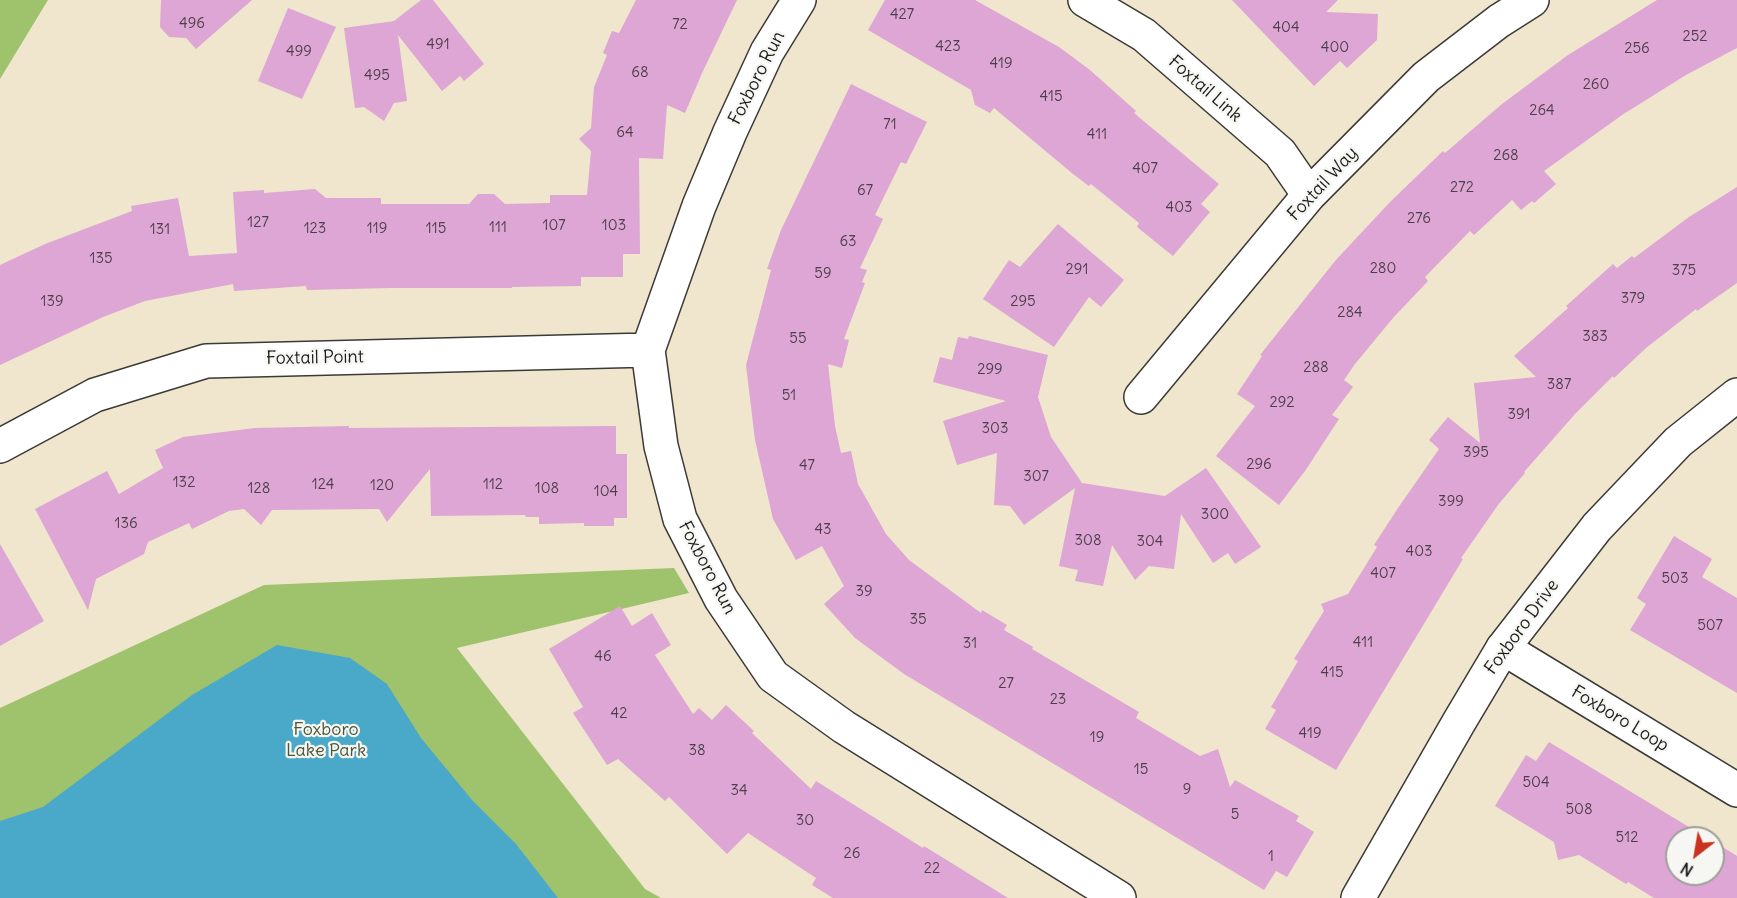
<!DOCTYPE html>
<html>
<head>
<meta charset="utf-8">
<style>
  body { margin:0 }
  #map { position:relative; width:1737px; height:898px; overflow:hidden; background:#efe6cd; font-family:Delius,sans-serif }
  canvas { display:block }
  .north { position:absolute; left:1665px; top:826px; width:60px; height:60px; box-sizing:border-box; background:#f6f6f2; border:2px solid #9f9f9c; border-radius:50%; rotate:211deg; font-size:16px; font-weight:700; line-height:24px; text-align:center; color:#1c1c1c }
  .north::after { content:''; display:block; margin:auto; width:21px; height:27px; background:#c8321e; clip-path:polygon(50% 0,100% 100%,50% 72%,0 100%) }
</style>
</head>
<body>
<div id="map">
<canvas width="1737" height="898"></canvas>
<div class="north">N</div>
</div>
<script>
const context = document.querySelector('canvas').getContext('2d');
context.lineJoin = 'round';
function paint(path, color) { context.fillStyle = color; context.fill(path, 'evenodd'); }
function stroke(path, color, width, dash) { context.strokeStyle = color; context.lineWidth = width; context.lineCap = dash ? 'butt' : 'round'; context.setLineDash(dash || []); context.stroke(path); }
function write(font, color, halo, rows, align = 'center') {
  context.font = font + ' Delius,sans-serif'; context.lineWidth = 4.5; context.setLineDash([]); context.textBaseline = 'middle'; context.strokeStyle = halo; context.fillStyle = color; for (const [text, x, y, turn = 0] of rows) {
    context.save(); context.translate(x, y); context.rotate((+turn || 0) * Math.PI / 180); context.textAlign = isNaN(turn) ? turn : align; if (halo) context.strokeText(text, 0, 0); context.fillText(text, 0, 0); context.restore();
  }
}
const green = new Path2D(`
  M0 0H48L0 79Z
  M674 568 689 593 457 648 645 889 661 898H0V708L264 585Z`);
const water = new Path2D(`
  M277 645 350 658 387 684 421 738 472 800 516 844 558 898H0V821L43 807 192 695Z`);
const building = new Path2D(`
  M161 0H252L196 49 186 38 169 37 160 27Z
  M421 0H433L484 64 464 81 460 76 442 91 398 35 407 101 394 103 384 121 364 107 355 108 344 28 394 21Z
  M636 0H737L703 71 685 113 667 105 663 159 639 158 640 254H623V277H581V286L512 287V288H390L307 290 306 286 234 291 233 284 145 301 103 317 0 365V265L45 244 132 211 131 206 178 198 189 256 237 253 233 192 264 190V193L315 189 326 198H381V204H469L478 194H494L505 204 550 203V195H587L591 151 579 139 591 128 594 87 607 55 603 53 612 31 619 33Z
  M885 0H975L1059 47 1090 70 1136 111 1134 113 1219 184 1201 204 1210 212 1173 256 1137 227 1139 223 1091 184 1089 186 1073 174 994 108 990 113 975 105 971 90 868 30Z
  M1232 0H1338L1326 12 1378 14 1377 40 1347 68 1340 61 1314 86Z
  M1657 0H1737V48L1686 75 1622 115 1544 171 1556 184 1534 203 1532 201 1521 210 1512 200 1474 235 1470 231 1425 277 1428 281 1393 318 1355 364 1344 380 1353 387 1332 415 1339 419 1305 471 1279 505 1216 456 1255 406 1237 394 1262 356 1260 355 1335 261 1390 202 1443 151 1445 153 1502 104 1568 55Z
  M288 8 336 27 302 99 258 81Z
  M851 84 927 122 906 164 901 162 875 215 883 219 860 268 867 270 862 282 865 283 844 339 849 340 842 368 828 364 835 426 841 453 851 451 858 484 886 534 909 560 981 613 982 610 1007 625 1004 630 1033 647 1032 649 1139 712 1136 718 1200 756 1218 749 1230 787 1235 780 1299 816 1296 821 1314 832 1287 877 1276 871 1264 890 904 674 855 638 824 604 844 586 822 546 796 560 773 519 755 440 746 365 771 270 767 269 781 230Z
  M1737 187V283L1697 311 1696 309 1646 348 1614 378 1613 376 1575 414 1524 472 1525 473 1498 505 1461 558 1463 559 1336 770 1265 729 1276 710 1271 707 1298 661 1294 659 1324 611 1321 604 1348 594 1377 547 1374 545 1398 508 1439 449 1429 440 1448 417 1480 443 1474 383 1536 377 1514 356 1568 308 1566 306 1613 264 1617 268 1632 256 1634 258 1689 217Z
  M1058 224 1124 280 1101 307 1089 297 1054 347 983 299 1009 260 1020 267Z
  M969 336 1048 355 1038 397 1051 437 1082 483 1165 496 1206 468 1261 547 1235 564 1228 553 1213 563 1181 514 1174 569 1149 566 1135 580 1112 545 1103 586 1075 581 1078 570 1059 566 1075 488 1024 525 1010 506 994 505 997 453 957 465 943 421 1006 401 933 382 940 357 952 360 958 337 968 339Z
  M349 426V428L616 426V454H627V518H614V526H584V523L539 524V517H526L525 515 431 516 430 469 387 522 379 509 272 510 261 525 244 509 229 511 192 529 189 523 148 542 144 554 96 579 88 610 35 509 107 471 119 494 163 468 155 450 183 437 255 428Z
  M1674 536 1712 559 1702 577 1737 598V693L1630 630 1646 604 1637 598Z
  M0 544 44 621 0 646Z
  M620 606 632 626 652 613 671 645 655 655 693 714 699 708 712 720 726 705 754 731 752 733 811 789 816 781 923 848 924 846 1008 898H833L812 885 816 878 748 833 727 854 669 797 665 801 618 759 607 765 573 713 583 707 549 649Z
  M1549 742 1707 838H1677V874H1713V841L1737 856V898H1654L1628 882 1626 884 1579 855 1558 860 1554 842 1495 806 1526 755 1536 761Z`);
const street = new Path2D(`
  M799 0 767 52 730 132 699 206 648 350 661 446 680 519 721 599 773 676 844 727 1119 898
  M1085 0 1144 35 1280 153 1309 195
  M1141 397 1309 195 1426 77 1499 21 1532 0
  M0 446 95 395 206 361 648 350
  M1503 648 1737 790`);
const secondary = new Path2D(`
  M1358 898 1459 722 1503 648 1597 527 1678 442 1737 395`);
const numberNames = [
  ["427",902,15],
  ["496",192,24],
  ["72",680,25],
  ["404",1286,28],
  ["252",1695,37],
  ["491",438,45],
  ["423",948,47],
  ["400",1335,48],
  ["256",1637,49],
  ["499",299,52],
  ["419",1001,64],
  ["68",640,73],
  ["495",377,76],
  ["260",1596,85],
  ["415",1051,97],
  ["264",1542,111],
  ["71",890,125],
  ["64",625,133],
  ["411",1097,135],
  ["268",1506,156],
  ["407",1145,169],
  ["272",1462,188],
  ["67",865,191],
  ["403",1179,208],
  ["276",1419,219],
  ["127",258,223],
  ["107",554,226],
  ["103",614,226],
  ["111",498,228],
  ["123",315,229],
  ["119",377,229],
  ["115",436,229],
  ["131",160,230],
  ["63",848,242],
  ["135",101,259],
  ["280",1383,269],
  ["291",1077,270],
  ["375",1684,271],
  ["59",823,274],
  ["379",1633,299],
  ["139",52,302],
  ["295",1023,302],
  ["284",1350,313],
  ["383",1595,337],
  ["55",798,339],
  ["288",1316,368],
  ["299",990,370],
  ["387",1559,385],
  ["51",789,396],
  ["292",1282,403],
  ["391",1519,415],
  ["303",995,429],
  ["395",1476,453],
  ["296",1259,465],
  ["47",807,466],
  ["307",1036,477],
  ["132",184,483],
  ["124",323,485],
  ["112",493,485],
  ["120",382,486],
  ["128",259,489],
  ["108",547,489],
  ["104",606,492],
  ["399",1451,502],
  ["300",1215,515],
  ["136",126,524],
  ["43",823,530],
  ["308",1088,541],
  ["304",1150,542],
  ["403",1419,552],
  ["407",1383,574],
  ["503",1675,579],
  ["39",864,592],
  ["35",918,620],
  ["507",1710,626],
  ["411",1363,643],
  ["31",970,644],
  ["46",603,657],
  ["415",1332,673],
  ["27",1006,684],
  ["23",1058,700],
  ["42",619,714],
  ["419",1310,734],
  ["19",1097,738],
  ["38",697,751],
  ["15",1141,770],
  ["504",1536,783],
  ["9",1187,790],
  ["34",739,791],
  ["508",1579,810],
  ["5",1235,815],
  ["30",805,821],
  ["512",1627,838],
  ["26",852,854],
  ["1",1271,857],
  ["22",932,869]
];
const streetNames = [
  ["Foxboro Run",757,78,-63],
  ["Foxtail Link",1205,89,41],
  ["Foxtail Way",1323,184,-47],
  ["Foxtail Point",315,358,-1],
  ["Foxboro Run",707,568,62],
  ["Foxboro Drive",1522,627,-54],
  ["Foxboro Loop",1620,719,31]
];
const parkNames = [
  ["Foxboro",326,730],
  ["Lake Park",326,751]
];
paint(green, '#9fc26c');
paint(water, '#4aa9c9');
paint(building, '#dda6d4');
stroke(street, '#3c3a37', 36);
stroke(secondary, '#3c3a37', 36);
stroke(street, '#fff', 33);
stroke(secondary, '#fff', 33);
write('15px', '#4c3e4a', null, numberNames);
write('18px', '#1c1c1c', '#f6f6f2', streetNames);
write('18px', '#4a5638', '#f6f6f2', parkNames);
</script>
</body>
</html>
